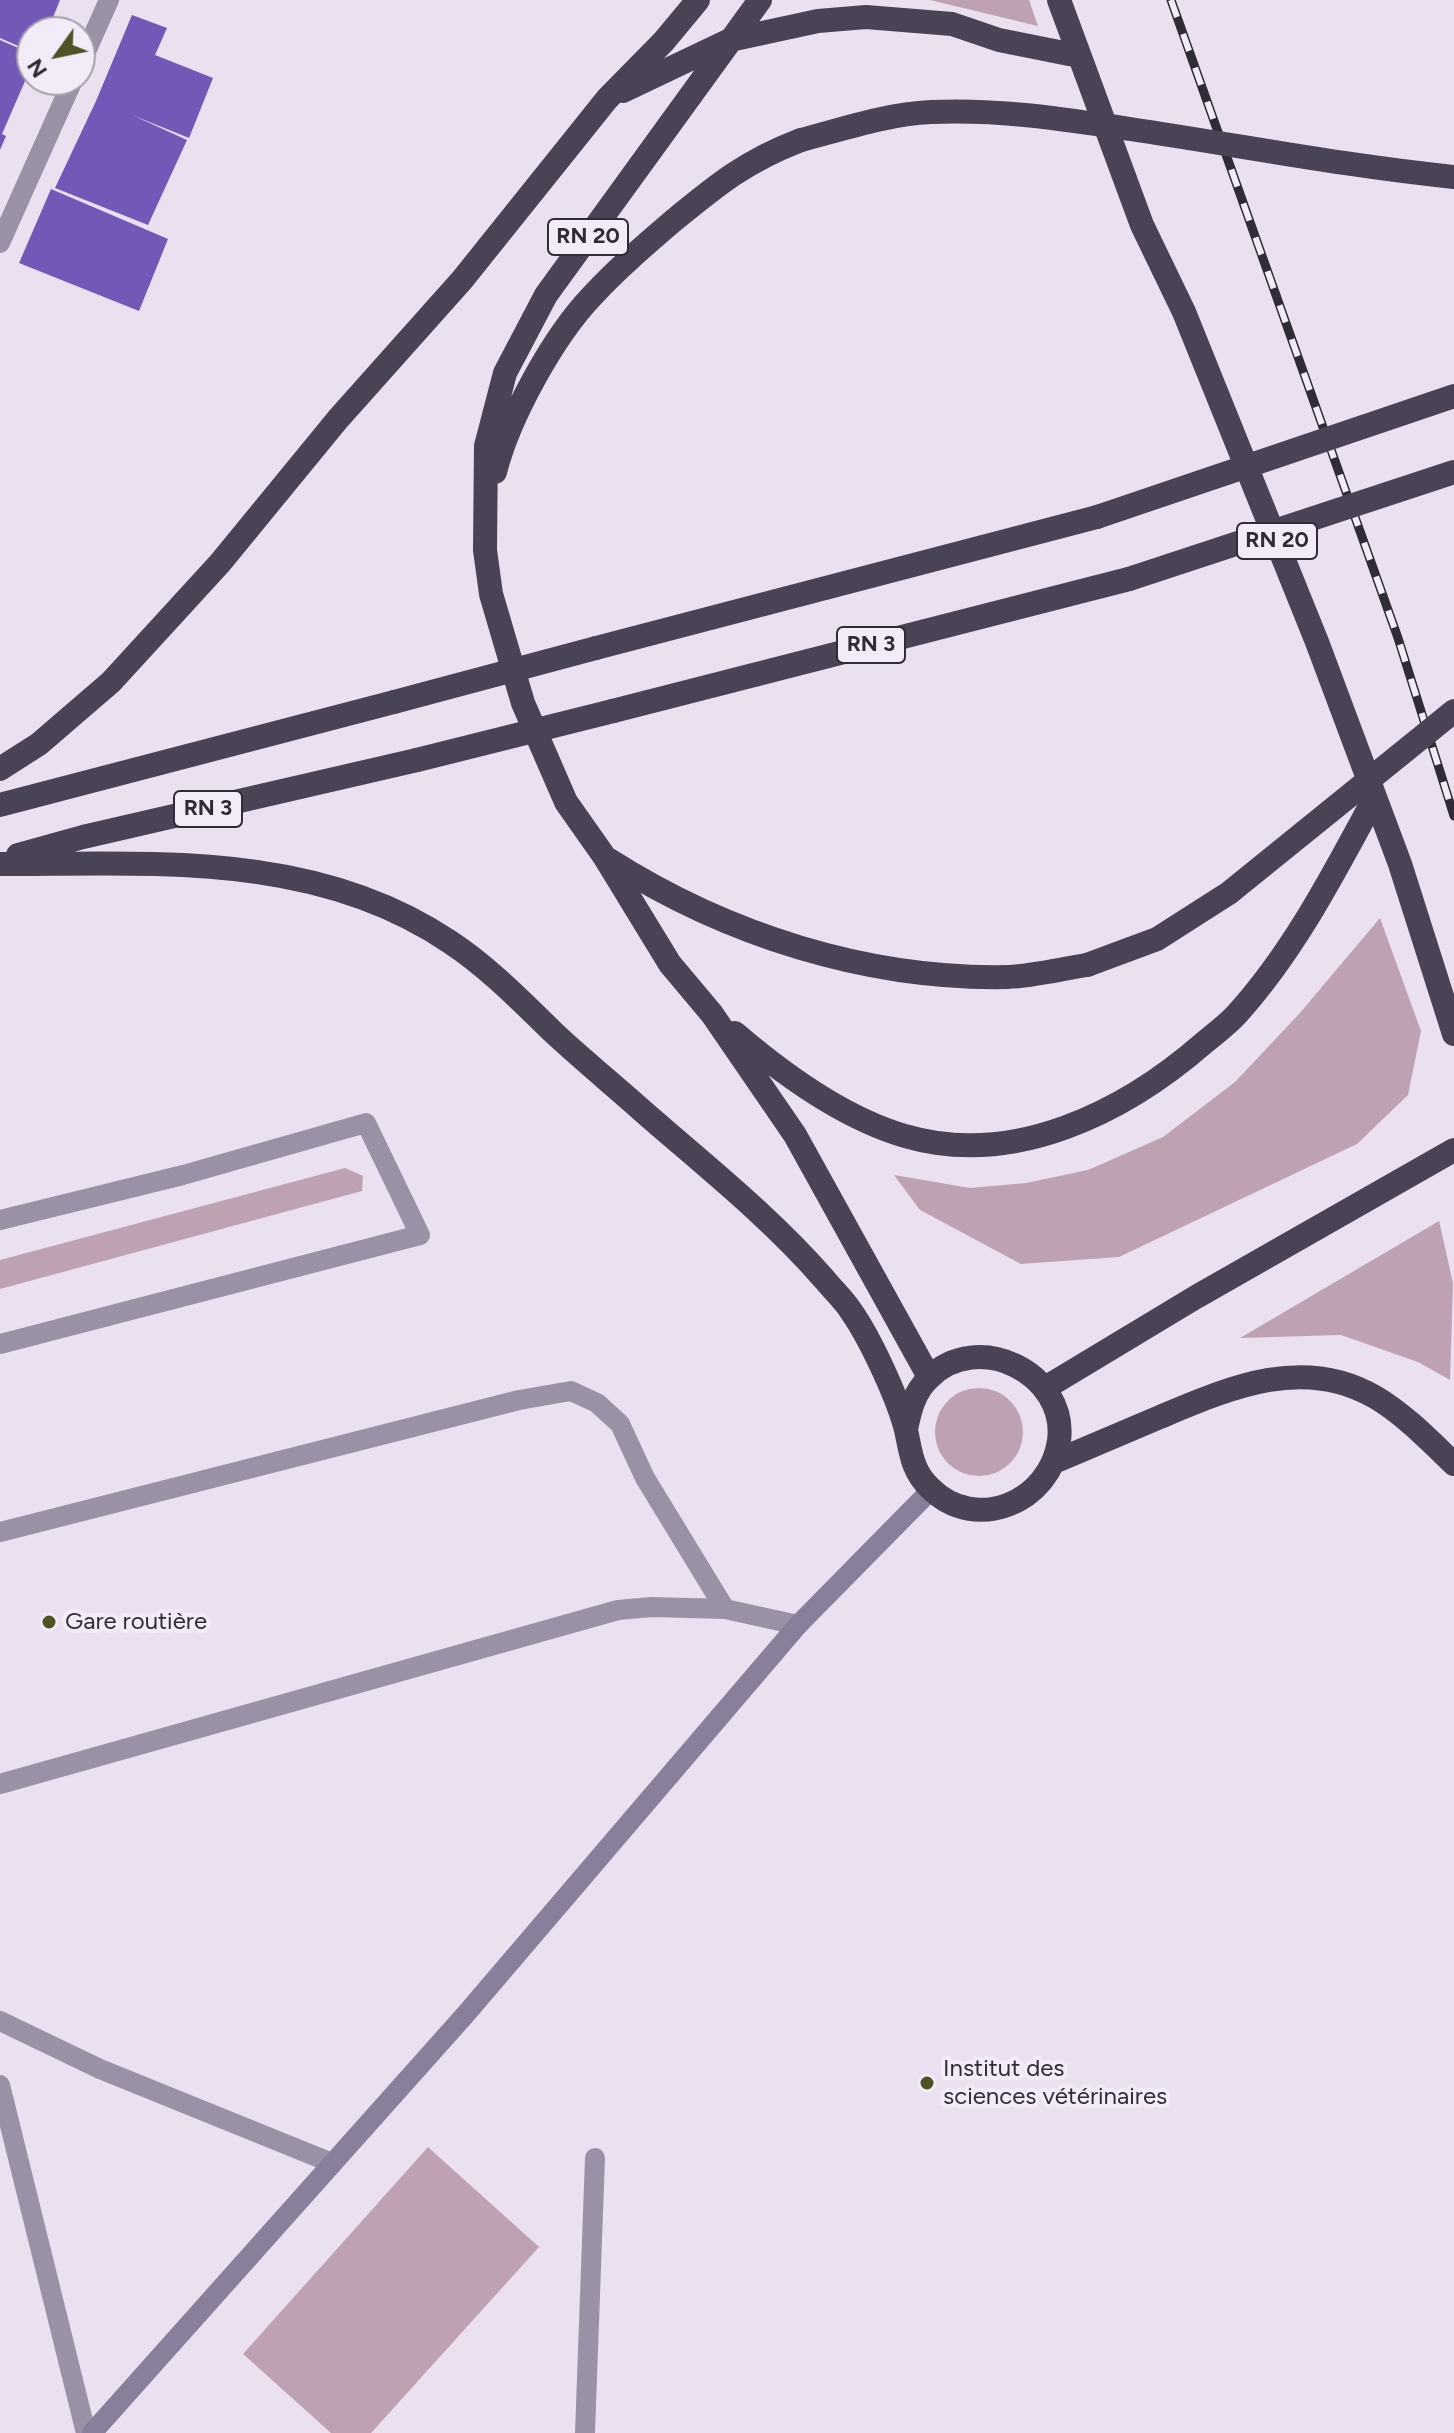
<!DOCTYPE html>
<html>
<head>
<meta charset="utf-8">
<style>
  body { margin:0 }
  #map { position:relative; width:1454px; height:2433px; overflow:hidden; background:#eae0f0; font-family:Figtree,sans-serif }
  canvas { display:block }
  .north { position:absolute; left:16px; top:16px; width:80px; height:80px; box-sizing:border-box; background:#f3ecf8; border:2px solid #a59fab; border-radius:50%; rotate:237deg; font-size:22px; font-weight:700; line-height:32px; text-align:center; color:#2f2b37 }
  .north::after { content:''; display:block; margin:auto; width:28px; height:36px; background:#4e5326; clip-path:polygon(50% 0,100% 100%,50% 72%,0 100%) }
</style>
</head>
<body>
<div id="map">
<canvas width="1454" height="2433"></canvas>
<div class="north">N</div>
</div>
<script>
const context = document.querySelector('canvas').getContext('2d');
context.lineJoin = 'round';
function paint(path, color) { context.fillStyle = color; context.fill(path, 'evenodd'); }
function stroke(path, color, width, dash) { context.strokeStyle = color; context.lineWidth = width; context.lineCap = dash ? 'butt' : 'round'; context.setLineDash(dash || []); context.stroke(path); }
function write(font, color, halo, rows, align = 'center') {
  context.font = font + ' Figtree,sans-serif'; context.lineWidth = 8; context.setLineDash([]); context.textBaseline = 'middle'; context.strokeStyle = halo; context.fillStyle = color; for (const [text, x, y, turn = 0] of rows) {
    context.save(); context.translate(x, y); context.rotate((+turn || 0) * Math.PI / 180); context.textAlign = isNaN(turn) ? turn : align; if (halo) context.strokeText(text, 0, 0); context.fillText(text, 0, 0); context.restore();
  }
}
const green = new Path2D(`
  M930 0H1029L1038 26Z
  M1380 918 1421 1031 1408 1095 1357 1144 1119 1257 1021 1264 920 1210 894 1175 970 1188 1026 1183 1088 1170 1163 1137 1235 1082 1299 1014Z
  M345 1168 363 1176 362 1191 0 1289V1260Z
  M1439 1221 1453 1283 1450 1380 1418 1362 1341 1335 1240 1338Z
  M935 1432a44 44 0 1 1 88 0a44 44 0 1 1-88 0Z
  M428 2147 539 2247 371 2433H331L243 2354Z`);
const building = new Path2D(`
  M0 0H60L47 32H32V52L0 38Z
  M132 15 167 28 155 55 213 78 189 138 132 115 187 140 148 225 55 188 96 101Z
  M0 40 32 54V65L2 134 6 136 0 150Z
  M51 189 168 239 139 311 19 263Z`);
const lane = new Path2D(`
  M0 1220 183 1175 366 1123 420 1235 0 1344
  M0 1532 519 1400 571 1391 597 1403 620 1424 645 1478 725 1609
  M0 1784 618 1610 652 1607 725 1609 798 1625
  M0 2021 100 2069 332 2163
  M0 2085 86 2433
  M585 2433 595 2158`);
const street = new Path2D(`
  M80 65 109 0
  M0 243 73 80`);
const secondary = new Path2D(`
  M92 2433 465 2015 798 1625 931 1490`);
const highway = new Path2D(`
  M760 0 546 295 505 373 486 446 485 550 491 594 523 703 566 802 604 856 670 964 712 1014 795 1135 929 1377
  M1059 0 1142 225 1184 312 1317 642 1400 864 1454 1034
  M623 91 730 40 818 21 866 17 952 24 999 40 1079 56
  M495 472C509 417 553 337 592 296 617 269 645 245 673 221 718 184 746 161 801 140
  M596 648 1097 517
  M613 711 1129 579
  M0 769 39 744 111 682 220 563 338 419 462 280 607 99 664 41 698 0
  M0 805 394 702
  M18 855 83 837 417 760
  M609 860C727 935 868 980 1008 977 1034 976 1061 969 1087 965
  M0 864C154 864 316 851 450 942 488 967 521 1001 554 1033 584 1061 616 1087 646 1114 708 1168 771 1218 825 1280 833 1290 844 1300 851 1311 870 1338 898 1398 906 1430 911 1453 912 1471 930 1488 976 1534 1050 1502 1059 1441 1068 1373 977 1329 929 1378 914 1392 910 1410 906 1429
  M735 1033C784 1075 843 1118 905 1136 1014 1168 1125 1112 1205 1042 1216 1033 1228 1024 1237 1014 1294 951 1334 873 1374 799
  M1045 1388 1196 1297 1454 1150
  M1054 1462C1089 1447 1125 1432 1160 1417 1229 1388 1303 1355 1375 1397 1404 1414 1430 1441 1454 1464`);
const rail = new Path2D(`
  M1171 0 1398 638 1454 816`);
const highwayBridge = new Path2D(`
  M801 140C843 129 887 114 931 112 1001 109 1062 119 1130 129 1238 145 1345 166 1454 177
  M1097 517 1454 396
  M1129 579 1454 472
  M394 702 596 648
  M417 760 613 711
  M1087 965 1157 939 1229 893 1454 711`);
const markers = [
  [49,1622,8,"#4e5326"],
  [927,2083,8,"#4e5326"]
];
const shields = [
  [588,237,80],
  [1277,541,80],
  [871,645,68],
  [208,809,68]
];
const shieldNames = [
  ["RN 20",588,237],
  ["RN 20",1277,541],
  ["RN 3",871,645],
  ["RN 3",208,809]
];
const poiNames = [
  ["Gare routière",65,1622],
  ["Institut des",943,2069],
  ["sciences vétérinaires",943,2097]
];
paint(green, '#bea2b3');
paint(building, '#7358b7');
stroke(lane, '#9b91a7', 20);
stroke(street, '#9b91a7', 20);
stroke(secondary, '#8a7f9b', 20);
stroke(highway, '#4a4356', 24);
stroke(rail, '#2f2b37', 9);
stroke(rail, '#f3ecf8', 6, [18]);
stroke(highwayBridge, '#4a4356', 24);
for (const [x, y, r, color] of markers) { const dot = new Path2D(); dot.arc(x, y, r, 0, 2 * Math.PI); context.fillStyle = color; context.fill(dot); stroke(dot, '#f3ecf8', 3); }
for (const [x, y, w] of shields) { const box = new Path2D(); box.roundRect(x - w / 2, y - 18, w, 36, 6); context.fillStyle = '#f3ecf8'; context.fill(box); stroke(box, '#2f2b37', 2); }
write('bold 22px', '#2f2b37', null, shieldNames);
write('24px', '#2f2b37', '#f3ecf8', poiNames, 'left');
</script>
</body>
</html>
